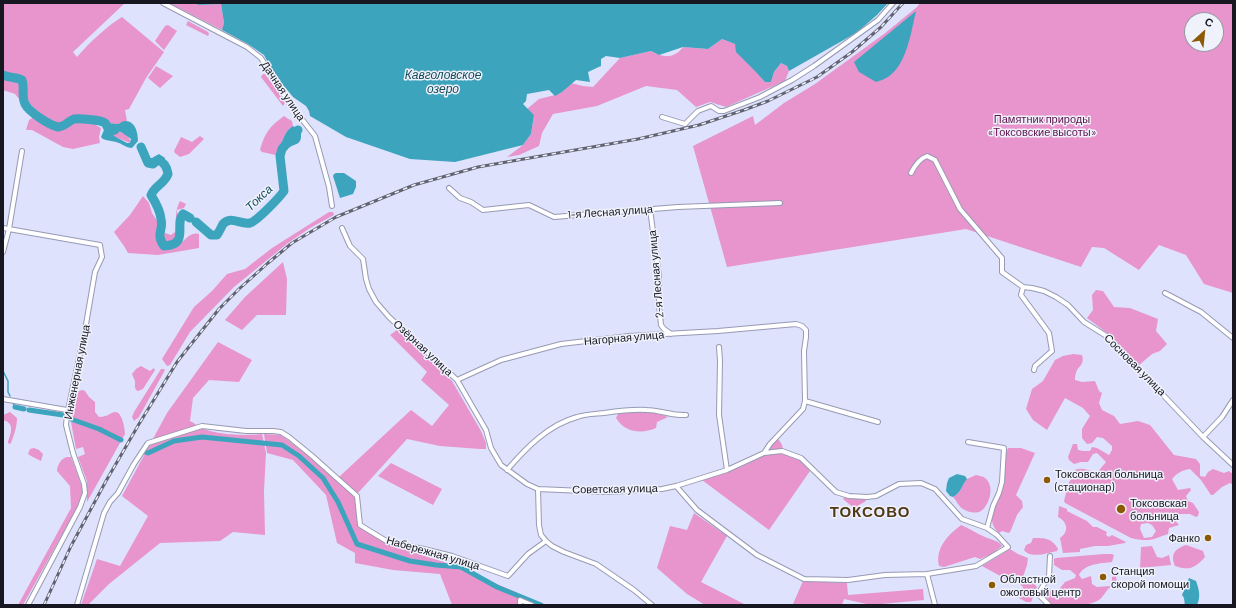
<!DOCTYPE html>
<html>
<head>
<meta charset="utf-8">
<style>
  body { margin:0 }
  #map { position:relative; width:1236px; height:608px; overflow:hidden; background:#dee2fd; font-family:Barlow,sans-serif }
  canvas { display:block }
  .frame { position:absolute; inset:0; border:4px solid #161720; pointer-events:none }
  .north { position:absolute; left:1184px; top:12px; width:40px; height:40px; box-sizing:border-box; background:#eff1fb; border:1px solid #989aa3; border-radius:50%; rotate:27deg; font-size:11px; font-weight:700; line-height:16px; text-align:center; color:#161720 }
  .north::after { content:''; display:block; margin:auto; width:14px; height:18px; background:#8c5a04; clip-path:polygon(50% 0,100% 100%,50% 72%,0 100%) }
</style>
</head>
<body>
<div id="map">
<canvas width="1236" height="608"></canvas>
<div class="frame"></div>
<div class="north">С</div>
</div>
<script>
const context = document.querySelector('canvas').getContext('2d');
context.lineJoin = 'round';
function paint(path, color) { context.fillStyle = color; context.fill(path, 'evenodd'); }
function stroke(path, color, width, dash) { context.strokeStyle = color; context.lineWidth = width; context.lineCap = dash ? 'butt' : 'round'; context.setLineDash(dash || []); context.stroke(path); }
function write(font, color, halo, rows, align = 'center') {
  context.font = font + ' Barlow,sans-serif'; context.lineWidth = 3; context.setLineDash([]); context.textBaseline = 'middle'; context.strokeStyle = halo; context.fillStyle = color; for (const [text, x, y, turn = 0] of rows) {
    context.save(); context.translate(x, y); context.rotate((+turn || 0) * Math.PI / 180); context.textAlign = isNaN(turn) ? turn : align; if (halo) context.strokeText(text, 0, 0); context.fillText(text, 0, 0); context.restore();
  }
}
const green = new Path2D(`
  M3 3H125L73 52 77 57C89 43 107 26 122 17L164 52 146 78 129 109 125 110 127 121 118 124 107 123 102 119 87 117H71L58 124 39 113 26 100 21 101 15 94 3 90Z
  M169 3H200L198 5 221 4 224 23 222 30Z
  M920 3H1233V293L1204 284 1186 255 1159 245 1139 270 1104 248 1092 247 1081 267 966 229 727 267 693 146 753 116 755 125 784 103 815 84 884 34 917 7ZM1192 20H1216V44H1192Z
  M188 21 208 32 209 34 208 36 186 25Z
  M168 25 177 31 164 50 155 41 165 26Z
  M722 39 735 44 765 82H771L774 72 781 63 787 66 789 71 785 81 726 107 710 102 696 107 677 90 646 86 597 106 553 114 542 133 539 146 519 155 507 157 523 145 531 134 534 115 527 109 539 99 555 95 562 92 571 83 583 86 593 87 620 58 651 51C663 58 674 59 683 47L708 49Z
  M156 66 173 76 160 88 148 78Z
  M263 74H265L286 101 283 106 261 77Z
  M284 116 287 118 292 121 293 126C284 132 284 138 280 147L282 149 280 156 262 152 260 150C265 133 269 127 284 116Z
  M34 117 58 130 66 128 76 121 94 124 101 128 99 137 100 143 73 149 63 147 32 130H26L29 120Z
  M118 131C122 132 130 137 131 142L130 143 113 136V134Z
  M200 136 204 139 189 154 180 157 175 153 174 151 181 137 192 142Z
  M143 196 149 203 152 213 158 222 157 232 159 241 163 247C167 247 172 247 176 246 185 242 189 231 199 234V248L158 255 128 253 124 246 114 232 130 215Z
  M180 201 186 204 184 208 177 210C179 222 182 243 164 242L161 239 162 232 171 235 175 232C177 220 174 212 180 201Z
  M329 212H333L334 215 310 228 288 243 234 287 190 332 170 365 167 366 162 359 194 307 212 291 227 274 245 269 272 248Z
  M283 262 287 279 286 315H257L242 330 225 320 245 297Z
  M1096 290 1103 291 1114 307 1130 308 1158 319 1156 331 1167 344 1160 351 1152 354 1138 366 1111 336 1087 318 1093 310 1092 295Z
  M397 330 452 381 481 431 486 443V449H480L440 446 407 439 358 493 339 477 411 410 432 426 449 405 421 380 427 372 390 335Z
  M218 342 252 360 239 382 209 380 193 398 190 421C194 423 199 427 204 429 220 435 244 436 262 434L266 453 264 491 265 535 233 532 220 541 160 543 109 584 88 605H81L97 559 120 566 148 516 122 496 167 413Z
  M1073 354 1082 355C1085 366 1078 365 1076 373 1075 375 1075 378 1075 380L1082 382 1095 381 1099 391 1102 393 1099 403 1102 410 1114 416 1120 424 1138 421 1150 425 1174 455 1196 459 1200 464V476L1205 477 1208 472 1213 469 1224 473 1229 471 1233 474V485L1230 483 1222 487 1213 495H1211L1201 480 1190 469C1182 470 1177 473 1172 479L1178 490 1190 488 1191 490 1186 496 1188 501 1193 503 1199 512 1198 516 1196 517 1190 514H1173L1174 519 1179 525 1169 528 1168 534C1152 540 1148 542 1131 538L1065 503 1064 501 1068 485 1075 470C1083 467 1089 470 1096 474L1106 462 1097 453 1093 454 1088 462H1081L1074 464 1069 460 1068 457 1073 444H1077L1078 450 1083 451H1090L1092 447 1097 448 1109 455 1112 450V446L1103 438 1097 437 1092 443 1087 444 1082 438V429L1090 416 1083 408 1065 398 1047 430 1033 420 1026 409 1032 389 1043 381 1055 360 1063 356ZM1148 523 1152 525 1156 531 1152 537 1144 538 1140 529 1141 524Z
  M141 366 150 371 154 368 155 370 143 389 138 391 136 390 135 387V381L132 374 136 369Z
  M161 369H164L165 370 139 417 134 421 132 417 134 412Z
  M83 390 85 391 89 397 95 402V412L99 417C108 417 109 413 115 412 122 411 125 429 125 434L87 502V481L78 457 85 454 83 447 76 449 71 422 78 391Z
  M648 411 660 414 668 417 657 422 656 428C642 434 625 433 616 418L618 414 622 412Z
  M10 412 17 418C17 427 14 435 11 443L10 444 8 443V442C11 433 15 423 3 420V415Z
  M264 434 281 435 310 457 355 497 359 527 387 544 444 562 518 593 517 605H452L440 574 393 570 355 563V553L337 543 326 495 293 460 267 453Z
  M774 436C780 439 784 446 783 454L800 460 810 471 769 530 702 480 743 466 765 455 763 452 768 442Z
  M34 448 39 450 43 454 41 461 31 456 28 454 30 449Z
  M1008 448H1021L1035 453 1016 495 1022 501 1023 507 1017 515 1011 530 1009 533 1002 531 999 533C995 529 992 525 992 519 993 507 1001 496 1004 484 1005 477 1004 472 1004 466 1003 460 1006 453 1008 448Z
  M67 457H71L82 487 83 494 78 506 23 605H18L71 508 70 486 57 471C57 466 61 458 67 457Z
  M391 463 442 489 433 505 378 476Z
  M976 475C979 476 983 476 985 478 995 485 990 505 981 511 976 514 967 512 963 509 959 507 956 500 953 497 961 493 962 485 967 479Z
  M845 497 850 499H865L866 501 854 508 843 499Z
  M1059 506 1067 509V511L1087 521 1093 527H1097L1107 532 1106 535 1109 537 1112 535 1126 542 1125 543 1108 546H1095L1080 549V552L1063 553 1060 538C1069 532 1068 522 1058 517Z
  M694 513 727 536 701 582 746 605H705L687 594 657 568 670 526 687 530Z
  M961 525C969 528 977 534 985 537 991 540 998 540 1002 546L992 554 980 559 975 557 944 567 939 566C935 548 948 535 961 525Z
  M1033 538C1045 538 1052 538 1058 549L1057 551C1048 553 1030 559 1024 550L1026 545 1031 543Z
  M1186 545 1203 551 1205 557C1195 568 1189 571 1175 566 1170 554 1175 549 1186 545Z
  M1152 546 1157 557 1162 558 1169 555 1171 565 1140 568 1141 547Z
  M1010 549 1018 554 1028 558 1027 565 1023 577 1017 575 1015 580H1016L1017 576 1035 584 1037 588 1031 602H1026L1019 598 1023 587 1017 581V582L1015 584 982 566Z
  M1104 554H1112L1114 555 1112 562C1101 563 1084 564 1079 575L1082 579 1091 576 1092 584 1097 587 1110 586 1112 582V577L1116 576C1118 585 1114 584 1109 588 1105 592 1103 597 1099 600 1085 608 1067 605 1052 605L1043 594 1046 589 1056 593 1065 582 1075 578 1076 575 1070 570H1062L1054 565V559L1056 558Z
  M803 581 847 583 848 595 923 589 924 600 871 605 844 599 842 605H795L793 604Z`);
const water = new Path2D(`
  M200 3H888L877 15 856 33 789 71 787 66 781 63 774 72 771 82H765L756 72 736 52 735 44 722 39 708 49 683 47 659 55 651 51 620 58 606 56 601 59V66L588 72 590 82 576 80 562 92 555 96 549 90 527 94 526 101 523 104 534 115 531 134 523 145 455 162 410 159 346 137 310 116 309 111 306 106 293 97 274 74 264 55 248 44 222 30 224 23 221 4 197 5Z
  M916 11C911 32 907 64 888 77 884 79 880 81 876 82L859 72 854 62Z
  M124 121C135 120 138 132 138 141L132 148C127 148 124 145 119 143 114 141 108 141 103 139L101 137 107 123 118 124ZM117 131 121 132 131 139 130 143H127L114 136 113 134Z
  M293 126 296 128 301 134C302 146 294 143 287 149 285 151 283 154 280 156L282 150 280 147C284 138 284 132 293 126Z
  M159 154 165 158 164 160 169 168 168 172C166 166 163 162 158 160L153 164 148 163 145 158H152Z
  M336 173H344L356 181V187L353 194 340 198 333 176 334 174Z
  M957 474 965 476 967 479C962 485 961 493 953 497L950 496 946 491 947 483 949 478Z
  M1189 578 1196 581C1199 589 1201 597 1197 605H1185C1184 601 1185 598 1182 595Z`);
const stream = new Path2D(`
  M3 371 8 381V392L10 396
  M13 403 15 407`);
const canal = new Path2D(`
  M15 407 24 409
  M29 410 63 415
  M71 419 99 429 121 440
  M145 452 148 453 174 441 202 437 282 445 299 456 323 478 338 502 357 544 410 561 436 565 461 567 497 587 541 605`);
const river = new Path2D(`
  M3 75C9 78 16 77 22 80 25 88 21 96 25 104 29 112 49 125 58 127 65 127 68 121 74 119 79 118 101 120 105 123 107 125 108 129 109 131L115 130
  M141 147 148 163 153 164 158 160C164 162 167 167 168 174 164 184 155 186 151 195 156 203 160 210 161 219 164 231 155 233 164 246 190 245 174 224 183 214L190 218
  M196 222 211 235H217C219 232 221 228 223 224 231 215 240 225 250 223 257 221 279 198 284 191L280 156 282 149 298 130`);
const street = new Path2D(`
  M163 3 247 47 261 58 287 100 315 136 329 187 332 206
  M662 117 685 124 698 111 711 106 719 111H724L760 97 792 80 814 66 878 20 893 3
  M911 173C915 165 919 159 927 156L935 160 960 209 1002 258V272L1023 287 1032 288 1044 291 1056 297 1068 305 1084 322 1108 337 1203 437 1233 465
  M449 188 460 198 471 202 483 210 529 205 554 217 678 207 780 203
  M650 209 659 277V305L661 325 664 329 671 334
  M3 228 100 245 102 257 95 272 85 330 67 415 66 425 73 453 84 484 85 493 80 507 28 605
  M342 228 350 246 363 259 366 279 369 289 376 302 389 317 457 380 486 430 491 448 501 465 527 484 538 489 539 525 541 535 546 541 552 546 564 552 596 564 634 590 652 605
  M3 252 9 229 22 151
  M1023 287 1021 295 1049 333 1052 351 1035 366 1034 370
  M1165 293 1201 312 1233 338
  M719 347 720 361 719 415 727 470
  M457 380 501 360 561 344 629 336 718 331 796 324 802 326 806 330V337L804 351 805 401 878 422
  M3 399 67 410
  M1203 437 1222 417 1233 400
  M764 453 770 444 803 409 805 401
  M507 470C526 448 548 425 577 417 586 414 595 414 604 413 618 411 632 409 647 410 660 410 672 416 686 415
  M676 486 697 510 757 555 804 579 848 580 885 575 927 574 976 566 1008 547 997 535 987 528 993 506 999 493 1002 482 1004 448 968 442
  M538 489 606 492 662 489 676 486 727 470 764 453 782 451 801 458 836 492 849 496 867 497 876 496 899 484 921 483 935 489 962 519 987 528
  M927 574 935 605
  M77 605 104 513 110 502 118 493 134 464 148 443 202 426 246 431H273L281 432 289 437 311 455 357 496 360 525 388 542 424 549 452 556 508 576 528 554 546 541
  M520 605V600L532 605
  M1049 605 1038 594 1049 576 1050 556`);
const rail = new Path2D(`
  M44 605 71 546 106 481 139 424 177 362 219 309 239 289 268 263 292 243 336 217 414 185 478 167 638 139 699 125 744 110 768 101 817 77 852 52 881 27 903 3`);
const markers = [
  [1047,480,4,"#8c5a04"],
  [1121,509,5,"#8c5a04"],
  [1208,538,4,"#8c5a04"],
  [1103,577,4,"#8c5a04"],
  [992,585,4,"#8c5a04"]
];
const streetNames = [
  ["Дачная улица",283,91,56],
  ["1-я Лесная улица",610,212,-4],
  ["2-я Лесная улица",656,274,-95],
  ["Нагорная улица",624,338,-5],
  ["Озёрная улица",423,348,43],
  ["Сосновая улица",1135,365,45],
  ["Инженерная улица",77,372,-79],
  ["Советская улица",615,489,-1],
  ["Набережная улица",433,553,16]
];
const parkNames = [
  ["Памятник природы",1042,119],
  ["«Токсовские высоты»",1042,132]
];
const poiNames = [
  ["Токсовская больница",1055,474],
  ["(стационар)",1055,487],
  ["Токсовская",1130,503],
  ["больница",1130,516],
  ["Фанко",1200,538,"right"],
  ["Станция",1111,571],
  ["скорой помощи",1111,584],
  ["Областной",1000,579],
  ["ожоговый центр",1000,592]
];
const waterNames = [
  ["Кавголовское",443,75],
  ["озеро",443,89],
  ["Токса",259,198,-44]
];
const districtNames = [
  ["ТОКСОВО",870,512]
];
paint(green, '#e795cc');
paint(water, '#3da4be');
stroke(stream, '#3da4be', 1.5);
stroke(canal, '#3da4be', 5);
stroke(river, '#3da4be', 9);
stroke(street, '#979ab3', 6);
stroke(street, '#fff', 4);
stroke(rail, '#616373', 3);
stroke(rail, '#eff1fb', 1.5, [4.5]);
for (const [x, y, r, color] of markers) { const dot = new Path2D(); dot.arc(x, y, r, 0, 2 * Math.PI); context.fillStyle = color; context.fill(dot); stroke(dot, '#eff1fb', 1.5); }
write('11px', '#161720', '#eff1fb', streetNames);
write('11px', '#5f144c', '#eff1fb', parkNames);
write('11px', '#161720', '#eff1fb', poiNames, 'left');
write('italic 12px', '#114c5a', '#eff1fb', waterNames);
context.letterSpacing = '1px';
write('bold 15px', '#503715', '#eff1fb', districtNames);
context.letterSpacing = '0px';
</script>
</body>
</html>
